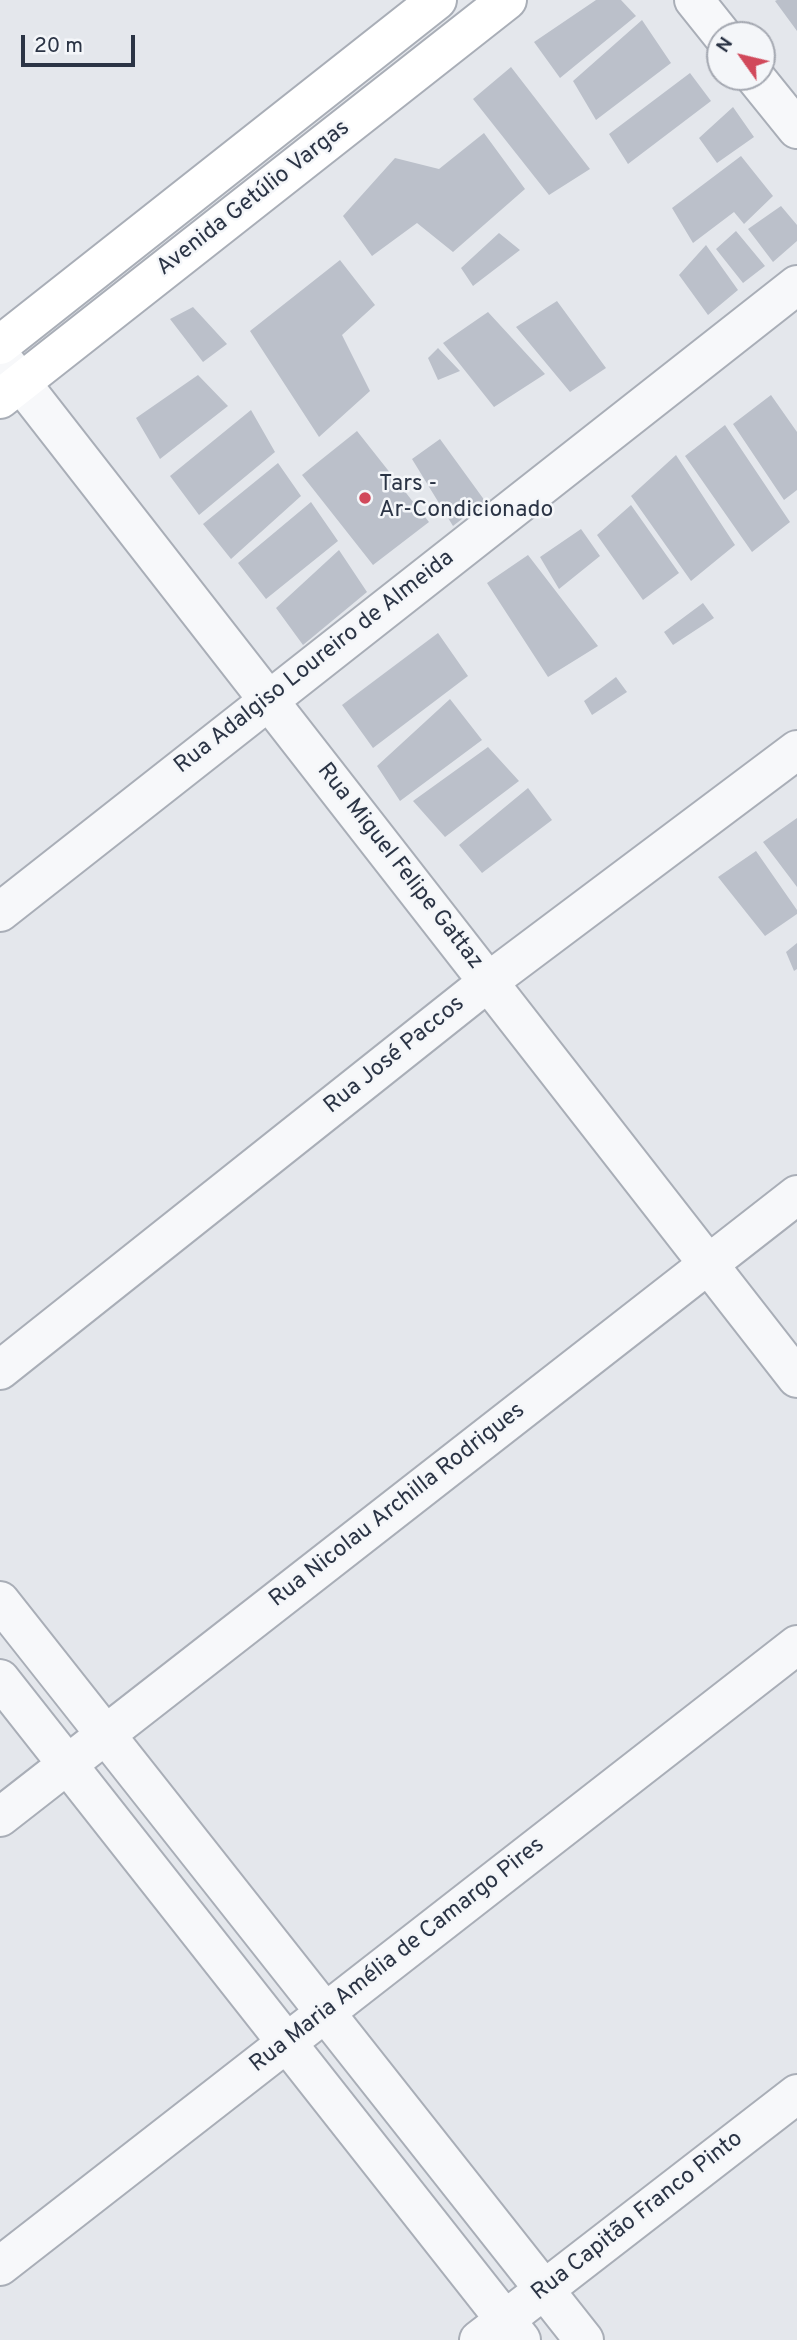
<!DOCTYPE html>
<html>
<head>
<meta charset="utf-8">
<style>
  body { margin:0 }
  #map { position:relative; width:797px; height:2340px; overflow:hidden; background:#e4e7ec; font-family:Overpass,sans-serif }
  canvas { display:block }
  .north { position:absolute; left:706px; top:21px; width:70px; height:70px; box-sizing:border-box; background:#f4f6f9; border:2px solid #a4a8b1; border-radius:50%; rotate:304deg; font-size:19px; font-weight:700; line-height:28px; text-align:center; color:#2b3445 }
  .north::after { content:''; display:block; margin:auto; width:24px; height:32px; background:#d1495b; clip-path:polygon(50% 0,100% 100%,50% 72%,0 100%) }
  .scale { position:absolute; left:21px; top:35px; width:114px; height:32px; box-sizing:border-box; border:4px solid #2b3445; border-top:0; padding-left:9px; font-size:21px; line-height:24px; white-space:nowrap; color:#2b3445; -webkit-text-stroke:5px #f4f6f9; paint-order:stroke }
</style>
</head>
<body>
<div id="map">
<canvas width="797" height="2340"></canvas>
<div class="north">N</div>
<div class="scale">20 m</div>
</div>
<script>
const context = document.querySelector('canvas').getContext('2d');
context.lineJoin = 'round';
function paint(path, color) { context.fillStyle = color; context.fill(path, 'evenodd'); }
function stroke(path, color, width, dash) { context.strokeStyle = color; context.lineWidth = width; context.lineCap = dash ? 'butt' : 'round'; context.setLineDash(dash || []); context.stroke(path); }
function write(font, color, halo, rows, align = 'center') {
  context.font = font + ' Overpass,sans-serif'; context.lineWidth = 5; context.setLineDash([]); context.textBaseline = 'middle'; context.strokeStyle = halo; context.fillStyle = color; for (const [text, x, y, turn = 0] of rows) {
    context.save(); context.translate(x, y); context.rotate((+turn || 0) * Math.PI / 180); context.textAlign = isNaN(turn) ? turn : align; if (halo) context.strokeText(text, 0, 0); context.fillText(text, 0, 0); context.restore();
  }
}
const building = new Path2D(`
  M596 0H621L636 16 560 78 534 42Z
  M777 0H797V31L775 1Z
  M642 20 671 63 596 120 573 81Z
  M511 67 590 169 549 195 473 99Z
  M690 73 711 101 628 164 609 134Z
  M733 107 754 137 717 163 699 138Z
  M484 133 525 189 453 252 417 223 372 256 343 216 395 158 439 169Z
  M741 156 773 196 744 224 734 212 693 243 672 208Z
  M781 206 797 225V241L773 262 748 229Z
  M736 231 765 266 743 283 716 249Z
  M499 233 520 250 473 286 461 268Z
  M706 245 738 290 708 315 679 275Z
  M340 260 375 305 342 335 370 391 319 437 250 331Z
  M557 301 606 368 570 392 516 327Z
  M193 307 227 344 203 362 170 319Z
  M488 312 545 374 494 407 443 343Z
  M438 348 460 371 438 380 428 358Z
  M198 375 228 406 160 459 136 418Z
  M771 395 797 432V490L784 500 733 424Z
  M251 410 275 452 199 515 170 476Z
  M725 425 790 522 752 552 685 456Z
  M357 431 429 522 373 565 302 475Z
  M440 439 485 501 453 526 412 459Z
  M676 455 735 545 691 581 631 496Z
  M278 463 301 496 231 559 203 524Z
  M311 502 338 541 266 599 238 563Z
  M631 505 679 573 643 600 597 535Z
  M581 529 600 556 559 589 540 557Z
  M339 550 367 592 303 645 276 608Z
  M528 555 598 646 548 677 487 583Z
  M703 603 714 618 673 645 664 632Z
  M438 633 468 676 373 748 342 705Z
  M616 677 627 692 592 715 584 701Z
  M450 699 482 740 400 801 377 766Z
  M488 747 519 781 445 837 413 801Z
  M528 788 552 820 482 873 459 845Z
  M797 818V887L763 842Z
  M756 851 797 910V914L765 936 718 877Z
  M797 943V969L794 971 786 952Z`);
const street = new Path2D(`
  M694 0 722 35
  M755 77 797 129
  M0 356 797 1378
  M0 912 797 285
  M0 1370 488 982 797 750
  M0 1601 584 2340
  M0 1679 521 2340
  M0 1817 797 1195
  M0 2266 797 1645
  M479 2340 797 2094`);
const secondary = new Path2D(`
  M0 345 437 0
  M0 399 507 0`);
const markers = [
  [365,498,7,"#d1495b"]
];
const streetNames = [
  ["Avenida Getúlio Vargas",254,199,-38],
  ["Rua Adalgiso Loureiro de Almeida",315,663,-38],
  ["Rua Miguel Felipe Gattaz",399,867,52],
  ["Rua José Paccos",395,1056,-39],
  ["Rua Nicolau Archilla Rodrigues",398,1506,-38],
  ["Rua Maria Amélia de Camargo Pires",398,1956,-38],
  ["Rua Capitão Franco Pinto",638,2217,-38]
];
const poiNames = [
  ["Tars -",379,485],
  ["Ar-Condicionado",379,511]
];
paint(building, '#bbc0ca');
stroke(street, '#a9aeb7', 42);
stroke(secondary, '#a9aeb7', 42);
stroke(street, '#f7f8fa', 38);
stroke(secondary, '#fff', 38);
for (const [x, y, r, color] of markers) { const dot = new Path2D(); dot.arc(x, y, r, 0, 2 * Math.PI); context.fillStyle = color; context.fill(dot); stroke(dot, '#f4f6f9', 2.5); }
write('23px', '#2b3445', '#f4f6f9', streetNames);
write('23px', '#2b3445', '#f4f6f9', poiNames, 'left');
</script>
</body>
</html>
